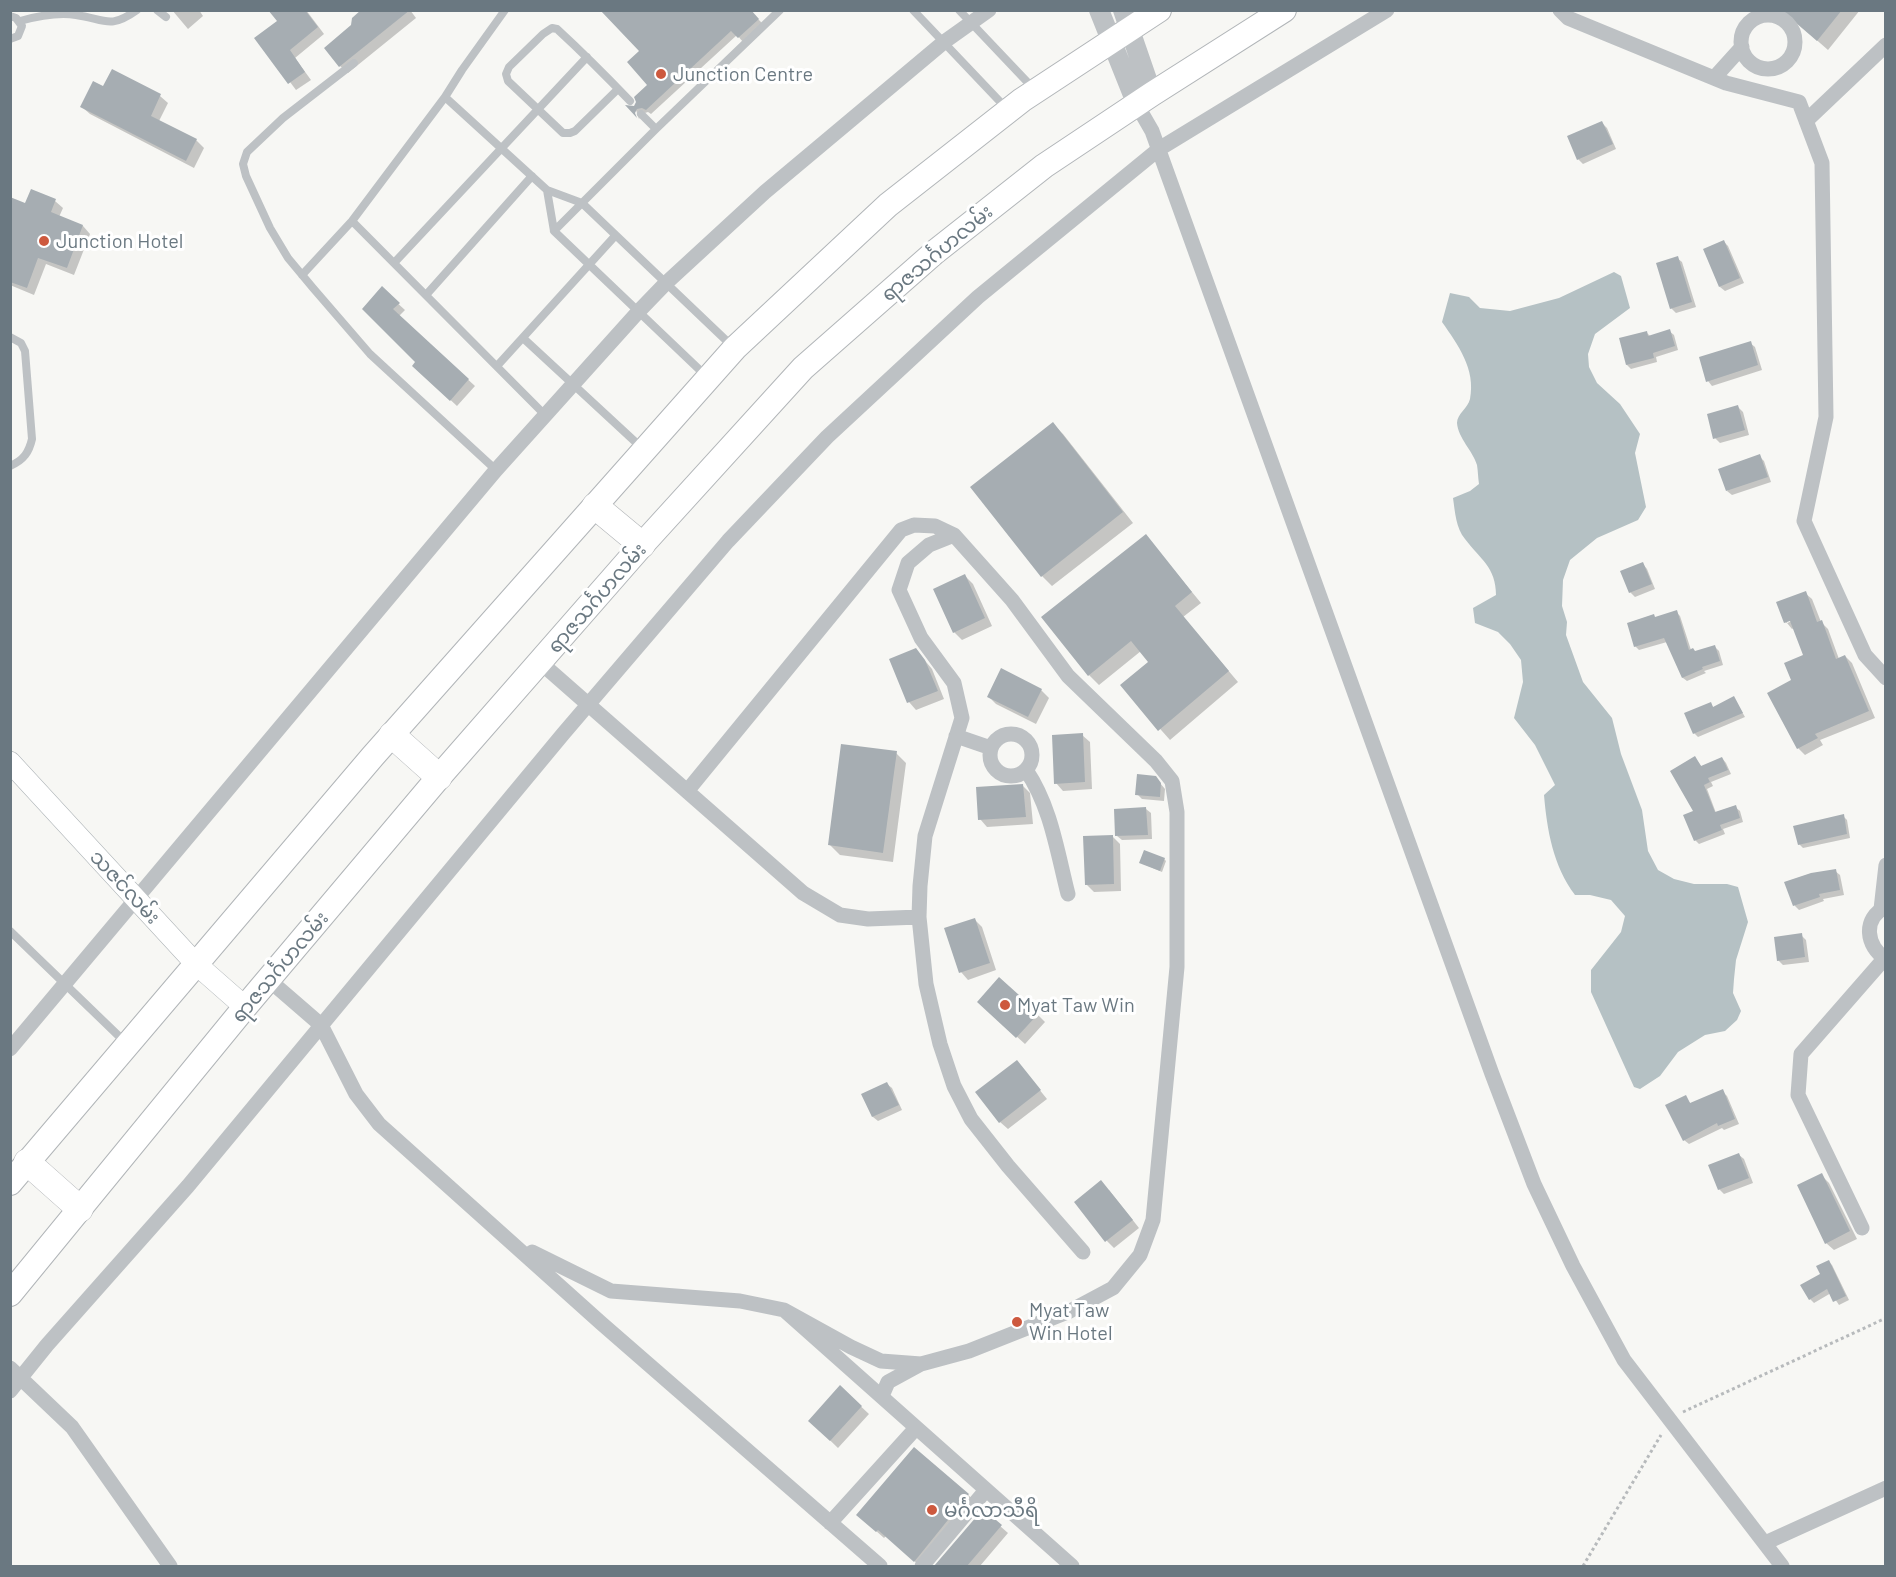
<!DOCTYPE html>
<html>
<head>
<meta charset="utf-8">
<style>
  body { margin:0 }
  #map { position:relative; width:1896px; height:1577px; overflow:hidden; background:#f7f7f4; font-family:Barlow,sans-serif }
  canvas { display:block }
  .frame { position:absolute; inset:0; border:12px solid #6a7881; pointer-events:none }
</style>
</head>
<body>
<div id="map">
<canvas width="1896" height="1577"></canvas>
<div class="frame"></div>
</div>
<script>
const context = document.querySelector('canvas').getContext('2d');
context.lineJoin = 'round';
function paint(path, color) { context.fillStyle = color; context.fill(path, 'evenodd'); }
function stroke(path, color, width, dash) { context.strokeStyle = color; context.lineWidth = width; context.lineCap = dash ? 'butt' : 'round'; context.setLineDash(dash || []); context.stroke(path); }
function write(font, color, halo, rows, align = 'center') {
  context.font = font + ' Barlow,"Noto Sans Myanmar",sans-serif'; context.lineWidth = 6; context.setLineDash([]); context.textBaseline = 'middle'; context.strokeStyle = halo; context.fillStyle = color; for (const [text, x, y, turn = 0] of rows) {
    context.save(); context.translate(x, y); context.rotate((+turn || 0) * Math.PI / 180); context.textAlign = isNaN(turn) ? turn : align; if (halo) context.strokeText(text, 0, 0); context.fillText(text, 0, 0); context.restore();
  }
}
const water = new Path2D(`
  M1614 272 1621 276 1630 308 1595 334 1588 354 1589 367 1597 383 1620 404 1640 434 1635 453 1646 507 1638 520 1597 538 1570 560 1563 580 1562 606 1567 622 1566 635 1583 682 1612 718 1621 754 1642 810 1648 851 1658 870 1674 879 1694 884H1727L1738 887 1748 922 1736 960 1734 979 1733 993 1741 1011 1737 1020 1725 1031 1705 1035 1678 1052 1660 1076 1640 1089 1634 1087 1591 992V970L1621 932 1625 916 1611 900 1590 895H1575C1553 866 1547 830 1544 795L1555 785 1535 745 1514 718 1523 682 1521 660 1510 644 1498 632 1475 623 1473 608 1496 595C1496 567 1480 559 1465 539 1456 528 1455 512 1453 498L1470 491 1479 484C1478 478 1478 471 1477 465 1473 451 1458 438 1457 423 1457 414 1468 408 1470 399 1476 369 1458 345 1442 322L1450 293 1469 297 1480 308 1510 311 1559 298Z`);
const shadow = new Path2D(`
  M172 10H199L203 16 188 29Z
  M270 10H306L324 34 295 58 311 80 296 90 257 38 279 22Z
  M363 10H410L416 18 348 73 340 66 353 26Z
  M602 10H753L751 12 763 24 743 42 737 35 651 114 648 112 642 114 639 119 635 107 650 85 641 51Z
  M1791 10H1860L1828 50 1787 14Z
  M113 71 160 96 168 103 159 121 196 140 204 148 194 168 90 114 82 107 104 88Z
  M1602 123 1607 128 1616 149 1583 164 1578 159Z
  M10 198 26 205 55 201 63 208 59 217 83 226 90 234 74 275 46 264 34 295 10 285Z
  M1724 242 1728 246 1744 283 1725 291 1720 287Z
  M1677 258 1682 262 1696 307 1676 313 1671 308Z
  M382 289 405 310 399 316 475 386 457 406 414 366 417 362Z
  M1669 331 1674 335 1678 350 1656 357 1657 362 1631 369 1627 365 1621 339 1647 333 1651 337Z
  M1750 343 1755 347 1762 370 1712 386 1708 381Z
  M1738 407 1743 412 1749 435 1720 443 1715 438Z
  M1053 424 1063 434 1133 523 1052 586 1042 576Z
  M1759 456 1764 461 1771 482 1732 495 1727 491Z
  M1146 536 1201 603 1183 617 1238 682 1170 740 1122 686 1150 662 1141 651 1099 685 1089 675Z
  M1643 564 1647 569 1655 589 1635 597 1630 592Z
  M965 576 973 584 992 626 962 640 954 632Z
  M1805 593 1812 599 1821 622 1828 629 1839 659 1845 656 1852 663 1875 718 1820 740 1823 745 1805 755 1798 748 1769 694 1793 681 1805 656 1794 628 1792 629 1787 623 1798 619 1787 620V623L1785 622Z
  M1676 612 1680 616 1691 650 1696 652 1715 647 1719 651 1723 665 1704 671 1706 673 1687 681 1683 678 1667 642 1639 650 1635 646 1656 618Z
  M916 650 932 669 944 699 916 710 909 702 891 660Z
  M1041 690 1049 698 1036 724 996 704 988 696Z
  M1734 698 1745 717 1698 737 1694 733 1710 704 1714 708Z
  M1082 735 1090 742 1092 789 1063 791 1056 783Z
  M896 753 906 763 893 862 840 855 829 844Z
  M1695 758 1702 767 1722 758 1726 763 1731 774 1711 782 1713 786 1707 789 1716 813 1735 807 1740 811 1743 822 1723 829 1725 834 1699 844 1695 840Z
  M1160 783 1165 789 1164 801 1142 799 1137 794Z
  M1022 785 1030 793 1033 824 987 827 980 819Z
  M1146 809 1151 813 1152 839 1122 840 1117 836Z
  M1843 816 1847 820 1850 838 1803 848 1799 844Z
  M1112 836 1120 844 1121 891 1094 892 1086 884Z
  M1164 859 1166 861 1162 872 1141 863Z
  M1835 871 1840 875 1844 895 1823 899 1824 901 1799 910 1795 906 1786 883Z
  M974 919 982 927 996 970 968 980 961 972Z
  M1801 935 1806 940 1809 962 1783 965 1778 960Z
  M986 1009 1037 1014 1045 1022 1025 1044Z
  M1017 1062 1047 1099 1008 1129 1000 1122Z
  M887 1084 892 1088 902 1110 878 1121 873 1117 863 1095Z
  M1722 1091 1727 1096 1739 1124 1724 1130 1722 1128 1689 1144 1684 1140 1685 1097 1691 1104Z
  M1739 1155 1744 1159 1753 1183 1724 1194 1719 1189Z
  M1821 1175 1829 1183 1857 1239 1834 1250 1826 1243Z
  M1109 1190 1139 1228 1114 1248 1107 1241Z
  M1829 1262 1832 1265 1849 1300 1839 1305 1831 1293 1814 1303 1810 1299Z
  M840 1387 869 1414 838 1448 810 1421Z
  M968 1495 976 1502 920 1566 886 1536 884 1538 866 1522Z
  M983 1511 1008 1533 980 1566H936Z`);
const building = new Path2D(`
  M268 10H305L318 27 290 50 305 72 288 84 254 38 277 21Z
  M361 10H410L339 67 324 48 351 25 352 18Z
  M600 10H751L759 19 738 38 731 31 646 110 642 108 637 109 635 113 637 118 625 105 634 106 636 102 634 97 647 85 627 62 639 51Z
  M1781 10H1842L1817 41Z
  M112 69 161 94 151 116 197 139 186 161 80 107 93 81 103 86Z
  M1602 121 1613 144 1577 160 1567 136Z
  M31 189 56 199 51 212 83 225 67 268 38 258 27 288 10 282V197L25 203Z
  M1724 240 1740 278 1719 287 1703 249Z
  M1678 256 1692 302 1670 309 1656 263Z
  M382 286 400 303 393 309 469 379 450 401 412 366 415 362 362 309Z
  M1670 329 1675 346 1653 353 1654 358 1626 365 1619 338 1647 331 1648 336Z
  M1751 341 1758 365 1706 382 1699 357Z
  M1738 405 1745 430 1713 439 1707 414Z
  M1053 422 1123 512 1041 577 970 487Z
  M1760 454 1768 477 1726 491 1718 469Z
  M1146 534 1192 592 1175 606 1229 671 1158 731 1120 685 1148 662 1131 641 1088 676 1041 617Z
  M1643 562 1652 584 1629 593 1620 571Z
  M965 574 985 618 953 633 933 589Z
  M1806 591 1817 622 1822 620 1836 659 1845 655 1869 711 1815 734 1818 738 1797 749 1767 693 1791 680 1784 663 1803 655 1790 621 1784 623 1776 602Z
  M1677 610 1689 650 1693 648 1695 651 1715 645 1720 661 1702 667 1703 669 1682 678 1664 638 1634 647 1627 623 1654 614 1655 617Z
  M916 648 925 660 938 691 907 703 889 659Z
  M1001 668 1042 689 1028 717 987 697Z
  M1734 696 1743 713 1693 734 1684 713 1711 702 1713 707Z
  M1083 733 1085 782 1054 784 1052 735Z
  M841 744 897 751 883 853 828 845Z
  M1695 756 1701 766 1722 757 1728 770 1708 778 1710 782 1704 785 1715 812 1736 805 1740 818 1720 825 1722 830 1694 841 1683 815 1693 811 1670 771Z
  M1137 774 1156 776 1161 783 1160 797 1135 795Z
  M1023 784 1026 817 978 820 976 787Z
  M1146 807 1148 835 1115 836 1114 809Z
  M1844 814 1847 834 1798 845 1793 826Z
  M1113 835 1114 884 1085 885 1083 836Z
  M1144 850 1165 858 1160 871 1139 863Z
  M1836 869 1840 890 1819 894 1820 897 1793 906 1784 882 1811 873Z
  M975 918 990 963 959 973 944 928Z
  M1802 933 1805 957 1777 961 1774 937Z
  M999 977 1039 1013 1016 1038 977 1002Z
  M1017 1060 1041 1090 999 1123 975 1092Z
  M887 1082 899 1105 872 1117 861 1094Z
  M1723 1089 1735 1119 1718 1126 1717 1123 1683 1141 1665 1105 1686 1095 1690 1103Z
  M1739 1153 1749 1178 1718 1190 1708 1165Z
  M1822 1173 1850 1231 1825 1244 1797 1185Z
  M1101 1180 1133 1220 1105 1242 1074 1202Z
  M1829 1260 1846 1296 1833 1302 1827 1289 1809 1300 1800 1285 1820 1274 1816 1266Z
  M840 1385 862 1406 830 1441 808 1421Z
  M914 1447 969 1494 914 1562 878 1530 876 1532 856 1515Z
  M983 1509 1002 1525 967 1566H934Z`);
const path = new Path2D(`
  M1683 1412 1886 1318
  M1583 1566 1661 1435`);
const service = new Path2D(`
  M157 10 166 17
  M505 10 462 70 445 97 547 190 582 203 732 346
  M913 10 1007 109
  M959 10 1033 88
  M10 16 16 18 22 26 18 36 10 39
  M20 21C38 16 57 12 76 15 105 19 109 30 137 10
  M354 63 283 118 247 152 243 164 246 176 270 228 288 258 313 288 370 354 496 470
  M618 89 575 131 570 133H563L508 81 506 74 509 67 543 34 552 28 557 29C582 52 606 76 630 101
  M641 114 656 129
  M547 190 554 231 705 375
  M352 221 544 414
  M554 231 656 129 780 10
  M394 263 587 57
  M302 275 352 221 445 97
  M426 295 532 176
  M10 337 21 343 25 351 32 439C29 452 24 460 10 466
  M523 338 643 449
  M497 366 615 236
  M10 931 126 1043`);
const minor = new Path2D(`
  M1560 10 1568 18 1726 83 1799 102 1822 163 1826 417 1804 521 1865 655 1886 678
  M1741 42a27 27 0 1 1 54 0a27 27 0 1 1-54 0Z
  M1714 78 1742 47
  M1137 105 1152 131 1492 1074 1534 1184 1573 1266 1624 1360 1782 1566
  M1806 121 1886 45
  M954 535 929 545 908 563 899 590 921 638 954 683 962 718 925 836 920 886 919 917 926 984 940 1044 954 1086 971 1119 1008 1166 1083 1252
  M541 663 803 893 840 915 868 919 919 917
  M990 755a21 21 0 1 1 42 0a21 21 0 1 1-42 0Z
  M956 736 991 748
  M1026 770C1051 807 1057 851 1068 894
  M688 790 901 530 914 525 935 526 954 535 1012 600 1068 676 1156 761 1172 781 1177 812V967L1153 1220 1140 1255 1113 1288 1070 1311 969 1351 921 1364 881 1361 851 1347 784 1310
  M1886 907C1862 918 1866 947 1886 959
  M1881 909 1886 865
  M269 980 321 1025 356 1094 379 1124 601 1323 880 1566
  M10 1049 496 470 638 312 665 284 765 192 944 42 989 10
  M1862 1228 1798 1095 1801 1054 1884 959
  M532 1252 611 1291 740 1301 784 1310 1072 1566
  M10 1368 72 1427 170 1566
  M10 1391 47 1345 188 1186 563 734 728 541 827 437 978 297 1159 149 1387 10
  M882 1396 888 1382 921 1364
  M830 1523 916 1428
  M1765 1543 1886 1488
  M922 1566 986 1490`);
const tertiary = new Path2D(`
  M1099 10 1137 105
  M1123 10 1152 94`);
const secondary = new Path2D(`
  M10 762 196 964 245 1007`);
const primary = new Path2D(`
  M10 1183 373 756 735 348 888 205 1022 100 1159 10
  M10 1294 245 1007 439 777 642 545 803 368 935 252 1044 166 1152 94 1284 10`);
const trunk = new Path2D(`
  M595 506 642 545
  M392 735 439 777
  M27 1162 80 1209`);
const markers = [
  [661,74,6,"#cd593e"],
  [44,241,6,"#cd593e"],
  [1005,1005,6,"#cd593e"],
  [1017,1322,6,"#cd593e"],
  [932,1510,6,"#cd593e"]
];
const poiNames = [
  ["Junction Centre",673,74],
  ["Junction Hotel",56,241],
  ["Myat Taw Win",1017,1005],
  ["Myat Taw",1029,1310],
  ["Win Hotel",1029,1333],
  ["မင်္ဂလာသီရိ",944,1510]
];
const streetNames = [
  ["ရာဇသင်္ဂဟလမ်း",937,253,-40],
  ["ရာဇသင်္ဂဟလမ်း",597,598,-49],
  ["သဇင်လမ်း",125,887,47],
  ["ရာဇသင်္ဂဟလမ်း",280,967,-50]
];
paint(water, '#b5c1c4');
paint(shadow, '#0003');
paint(building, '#a6adb2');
stroke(secondary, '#afb5b8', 22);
stroke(primary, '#b1b5b8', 26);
stroke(trunk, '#b1b4b7', 27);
stroke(path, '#b7babc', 3, [3, 3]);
stroke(service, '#bdc1c4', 8);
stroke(minor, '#bdc1c4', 15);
stroke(tertiary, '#bdc1c4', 20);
stroke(secondary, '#fff', 21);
stroke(primary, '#fff', 24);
stroke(trunk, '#fff', 26);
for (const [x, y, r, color] of markers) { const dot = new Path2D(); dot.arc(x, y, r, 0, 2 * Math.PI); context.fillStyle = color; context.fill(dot); stroke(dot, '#fff', 2); }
write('20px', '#6a7881', '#fff', poiNames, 'left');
write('20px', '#6a7881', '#fff', streetNames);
</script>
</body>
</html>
